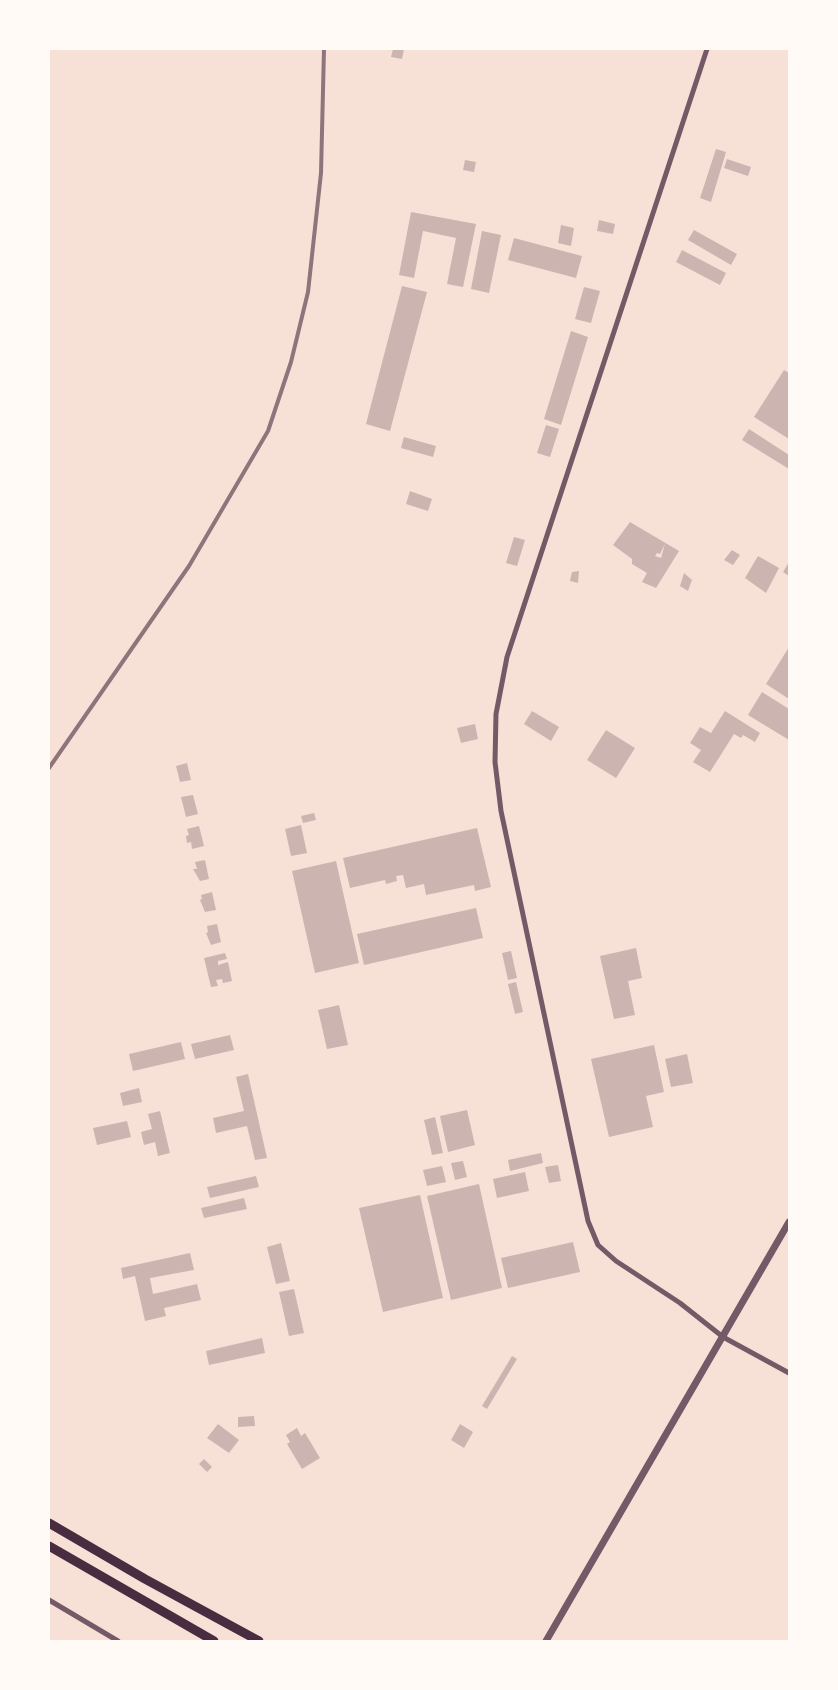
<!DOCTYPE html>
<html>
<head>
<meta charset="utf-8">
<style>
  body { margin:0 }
  #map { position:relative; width:838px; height:1690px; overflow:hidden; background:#f7e1d7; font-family:Manrope,sans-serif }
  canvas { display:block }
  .frame { position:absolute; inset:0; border:50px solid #fffaf5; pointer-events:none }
</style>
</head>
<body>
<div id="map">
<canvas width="838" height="1690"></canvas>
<div class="frame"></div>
</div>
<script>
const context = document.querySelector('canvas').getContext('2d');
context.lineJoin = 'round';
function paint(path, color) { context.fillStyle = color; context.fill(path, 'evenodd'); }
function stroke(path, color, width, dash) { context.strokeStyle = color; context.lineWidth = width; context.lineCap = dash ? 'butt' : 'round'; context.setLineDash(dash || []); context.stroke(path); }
const building = new Path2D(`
  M393 49H404L402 59 391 57Z
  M716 149 726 152 711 202 700 198Z
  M727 159 751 167 748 176 724 168Z
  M465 160 476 162 474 172 463 170Z
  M411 212 476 224 463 287 447 284 456 238 423 231 414 278 399 275Z
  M599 220 615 224 613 234 597 231Z
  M561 225 574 228 571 246 558 243Z
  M694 230 737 254 731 265 688 240Z
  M482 231 501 235 489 293 471 289Z
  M514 238 582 256 576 278 508 260Z
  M682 250 726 273 720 285 676 262Z
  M402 286 427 292 390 431 366 424Z
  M584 287 600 291 591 323 575 319Z
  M571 331 588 337 561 425 544 419Z
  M784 370 789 373V439L754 417Z
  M546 425 559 429 550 457 537 453Z
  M749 429 789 455V469L742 440Z
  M404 437 436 446 433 457 401 448Z
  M410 491 432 499 428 511 406 504Z
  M630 522 679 551 656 588 642 582 647 573 632 564V559L613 545ZM665 544 661 558 655 556 657 553 660 554Z
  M514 537 525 540 517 566 506 563Z
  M732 550 740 555 733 565 724 560Z
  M758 556 779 568 766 593 745 578Z
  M789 562V576L783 572Z
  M579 571 578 583 570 581 572 572Z
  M684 573 692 580 688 591 680 586Z
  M789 647V699L766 684Z
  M762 692 789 709V740L748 715Z
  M532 711 559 727 551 741 524 724Z
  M725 711 760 733 755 742 743 735 741 738 734 734 710 772 693 762 701 750 690 743 700 727 711 733Z
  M475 724 478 739 461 743 457 728Z
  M606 730 635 748 616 778 587 760Z
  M187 763 191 780 180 782 176 766Z
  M193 795 198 814 186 817 181 797Z
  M314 813 316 820 303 823 301 816Z
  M301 825 307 853 291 856 285 829Z
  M199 826 204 846 192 849 191 842 187 843 186 836 189 835 187 829Z
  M477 828 491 887 475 891 474 885 426 895 424 884 406 888 403 875 396 876 397 881 386 884 385 880 350 888 343 858Z
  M205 860 209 879 200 881 193 869H197L195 862Z
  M336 861 359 963 315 973 292 871Z
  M212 892 216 910 205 912 200 900 202 899 201 895Z
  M476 908 483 938 364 965 357 934Z
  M217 924 221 942 211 945 206 933 208 932 207 926Z
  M636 948 642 978 628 981 635 1015 614 1019 600 956Z
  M511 951 517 978 508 980 502 953Z
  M225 953 227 959 218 961V965L228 962 232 981 223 983 222 979 216 980 218 986 211 987 204 958Z
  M516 982 523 1012 515 1014 508 984Z
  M339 1005 348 1045 327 1049 318 1010Z
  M230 1035 234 1050 195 1059 191 1044Z
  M181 1042 185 1059 133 1071 129 1054Z
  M654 1045 664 1092 646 1096 653 1127 609 1137 591 1059Z
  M687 1054 693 1083 671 1087 665 1059Z
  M248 1074 267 1158 255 1160 247 1126 216 1133 213 1118 244 1111 236 1077Z
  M139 1088 142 1102 123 1106 120 1093Z
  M467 1110 475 1145 448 1152 440 1116Z
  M160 1111 170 1153 158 1156 155 1142 144 1145 141 1132 152 1129 148 1114Z
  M435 1117 443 1153 432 1155 424 1120Z
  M127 1121 131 1137 97 1145 93 1128Z
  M541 1153 543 1163 510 1171 508 1160Z
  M463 1161 467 1177 455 1180 451 1163Z
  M558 1165 561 1181 549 1183 545 1167Z
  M442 1166 446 1182 427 1186 423 1170Z
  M525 1172 529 1191 497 1198 493 1179Z
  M256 1176 259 1187 210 1198 207 1187Z
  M479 1184 502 1288 451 1300 427 1196Z
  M420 1195 443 1298 383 1312 359 1208Z
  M244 1198 247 1209 204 1218 201 1208Z
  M573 1242 580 1272 508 1288 501 1258Z
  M281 1243 290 1281 276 1284 267 1247Z
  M190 1253 194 1270 150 1278 153 1294 197 1284 201 1300 164 1308 166 1316 145 1321 135 1276 123 1279 121 1268Z
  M294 1289 304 1333 289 1336 279 1292Z
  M262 1338 265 1353 209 1365 206 1351Z
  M512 1356 517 1359 487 1409 482 1406Z
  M254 1416 255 1426 238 1427V1417Z
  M218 1424 239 1440 229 1453 207 1438Z
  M460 1424 473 1432 464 1448 451 1440Z
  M297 1428 301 1436 305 1433 320 1458 302 1469 287 1444 290 1442 286 1435Z
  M204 1459 212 1467 207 1472 199 1464Z`);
const minor = new Path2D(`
  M707 49 507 657 496 714 495 762 501 811 588 1221 598 1245 616 1261 680 1303 723 1337 789 1373
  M49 1600 118 1641`);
const tertiary = new Path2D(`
  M546 1641 789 1222`);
const trunk = new Path2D(`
  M49 1523 145 1579 259 1641
  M49 1546 214 1641`);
const rail = new Path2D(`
  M49 768 189 566 268 431 291 362 308 292 321 173 324 49`);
paint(building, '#ccb4b1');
stroke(minor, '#755966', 5);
stroke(tertiary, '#755966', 7);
stroke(trunk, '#4a2c40', 9);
stroke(rail, '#8f747c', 4);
</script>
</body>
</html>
